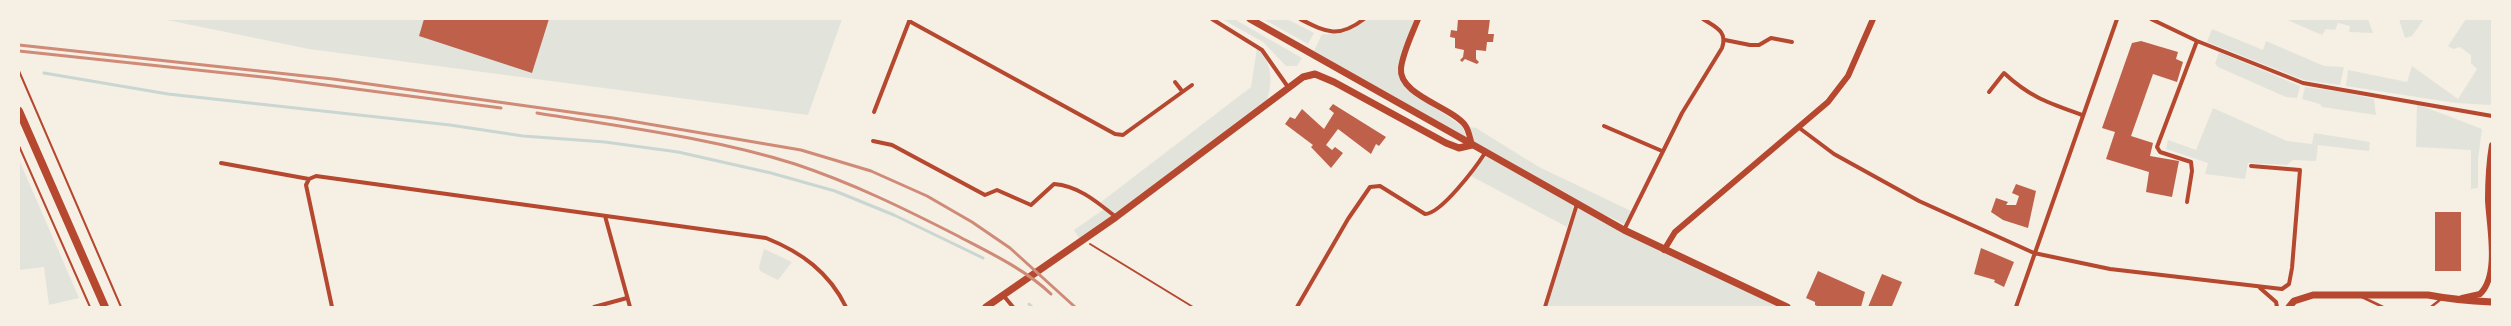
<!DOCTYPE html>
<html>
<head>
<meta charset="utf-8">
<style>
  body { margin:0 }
  #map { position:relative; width:2511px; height:326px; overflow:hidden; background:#f6efe4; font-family:Barlow,sans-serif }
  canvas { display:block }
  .frame { position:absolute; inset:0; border:20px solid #f6efe4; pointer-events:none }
</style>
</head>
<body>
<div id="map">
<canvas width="2511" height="326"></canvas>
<div class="frame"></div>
</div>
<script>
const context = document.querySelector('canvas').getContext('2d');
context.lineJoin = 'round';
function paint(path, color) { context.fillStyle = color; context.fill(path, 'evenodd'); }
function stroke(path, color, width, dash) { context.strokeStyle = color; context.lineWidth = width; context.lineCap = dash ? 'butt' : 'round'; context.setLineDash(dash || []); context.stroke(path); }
const green = new Path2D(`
  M162 19H842L808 115 309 49Z
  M1222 19H1234L1302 58 1297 66H1286L1263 42Z
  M1263 19H1287L1314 33 1308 44Z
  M1366 19H1416L1399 69 1411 92 1462 126 1468 141 1314 51 1322 34C1342 35 1351 32 1366 19Z
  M2285 19H2368L2373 33 2349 32 2350 26 2338 23 2335 30 2326 29 2322 35Z
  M2399 19H2424L2412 36 2405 38Z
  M2466 19H2492V101L2490 105 2456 103 2346 86 2348 70 2407 82 2412 66 2458 99 2477 69 2471 63V55L2460 47 2453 49 2448 46Z
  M2212 29 2263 50 2266 41 2324 66 2344 67 2340 85 2304 80 2207 42Z
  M1257 48C1272 61 1273 82 1267 100L1081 241 1074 230 1107 207 1101 202 1251 87Z
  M2219 52 2300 86 2297 98 2286 97 2218 67 2215 64Z
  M2305 87 2342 92 2374 99 2376 115 2322 107 2320 104 2302 99Z
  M2417 104 2482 129 2478 159V188L2471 189V150L2416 147Z
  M2213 108 2287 141 2312 144 2314 133 2370 142 2369 151 2318 145 2316 161 2293 160 2287 165 2248 163 2245 179 2205 174 2208 163 2166 149 2168 140 2196 150Z
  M1469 127 1476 128 1539 167 1631 211 1624 224 1579 202 1474 144Z
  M1485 156 1574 204 1567 227 1471 176Z
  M19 160 20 162 79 298 49 305 44 267 19 270Z
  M1578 207 1792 307H1547Z
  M764 249 792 262 778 280 760 271 759 267Z`);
const stream = new Path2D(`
  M44 73 168 94 450 125 523 136 605 142 678 152 771 173 835 191 894 215 983 258
  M1029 304 1032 307`);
const building = new Path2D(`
  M424 19H549L532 73 419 36Z
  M1458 19H1490L1488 34H1494L1493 42H1487L1486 51 1476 50V59L1479 62 1477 64 1465 59 1462 62 1460 60 1463 57 1464 50 1455 48V38L1450 37 1451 30 1457 31Z
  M2141 41 2178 52 2176 59 2183 62 2177 82 2153 74 2131 136 2153 143 2150 156 2179 161 2172 197 2146 192 2149 172 2106 159 2115 132 2102 128 2132 43Z
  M1333 104 1386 137 1379 146 1376 144 1371 154 1338 129 1326 145 1332 150 1335 147 1343 153 1331 168 1311 147 1313 145 1285 124 1290 117 1295 119 1302 109 1324 129 1334 113 1329 109Z
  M2016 184 2036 191 2028 228 2003 220 1991 212 1996 198 2008 202 2006 205H2016L2019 196 2012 193Z
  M2435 212H2461V271H2435Z
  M1981 248 2014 262 2004 287 1994 282 1995 280 1974 274Z
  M1818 271 1865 292 1861 307H1819L1815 305V302L1806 298Z
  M1882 274 1902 282 1892 306 1895 307H1868Z`);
const path = new Path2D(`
  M19 71 121 307
  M19 146 90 307
  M1090 244 1193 307`);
const service = new Path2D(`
  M2362 297 2383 307
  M2431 307 2441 299`);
const minor = new Path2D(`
  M1212 19 1262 50 1288 87
  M1300 19C1326 32 1338 39 1364 19
  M2151 19 2197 41 2303 83 2492 116
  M909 21 1115 134 1123 135 1127 132 1192 85
  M1725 40 1750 45H1759L1771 38 1792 42
  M1175 82 1182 91
  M1989 92 2004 73C2031 98 2049 103 2082 115
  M874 112 910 19
  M1604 126 1662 151
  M1798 127 1834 154 1919 201 2034 253 2110 269 2282 289 2289 284 2292 268 2300 170 2251 166
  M873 141 892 145 985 195 997 190 1031 205 1054 184C1079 186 1097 202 1116 217
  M221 163 309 179 316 176 766 238C801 252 829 272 846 307
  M309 179 306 185 332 307
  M2187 202 2192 171 2191 162 2160 152 2157 147 2197 41
  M605 216 630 307
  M1624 230 1682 113 1722 48C1728 31 1715 27 1703 19
  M2260 288 2276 302 2277 307
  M1003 295 1013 307
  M594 307 627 298
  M1297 307 1348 219 1370 187 1380 186 1425 214C1441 214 1476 167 1485 153
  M1545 307 1577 204
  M2016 307 2117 19`);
const tertiary = new Path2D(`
  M1418 19C1412 34 1403 52 1401 68 1398 95 1452 107 1465 125 1469 130 1470 139 1472 145
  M1664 250 1675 232 1828 102 1848 76 1873 19
  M2462 298 2480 294C2500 275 2489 225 2488 200 2488 182 2489 163 2492 145`);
const secondary = new Path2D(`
  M1250 19 1624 230 1787 307
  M986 307 1116 217 1303 77 1315 74 1334 82 1446 143 1459 148 1472 145
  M2289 307 2294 301 2313 295H2428C2449 299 2471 301 2492 302`);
const trunk = new Path2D(`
  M19 111 105 307`);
const rail = new Path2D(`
  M19 45 333 79 613 118 801 150 871 171 927 196 972 222 1010 248 1075 307
  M19 51 272 78 501 108
  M537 113C623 127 712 138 795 164 852 183 903 208 956 235 988 252 1025 269 1051 294`);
paint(green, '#e2e4dc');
stroke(stream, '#c9d6d2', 3);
paint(building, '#bf614a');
stroke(path, '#b5482f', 2);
stroke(service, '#b5482f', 2.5);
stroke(minor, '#b5482f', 4);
stroke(tertiary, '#b5482f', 6);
stroke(secondary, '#b5482f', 7);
stroke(trunk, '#b5482f', 8);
stroke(rail, '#cf8b77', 3);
</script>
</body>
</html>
